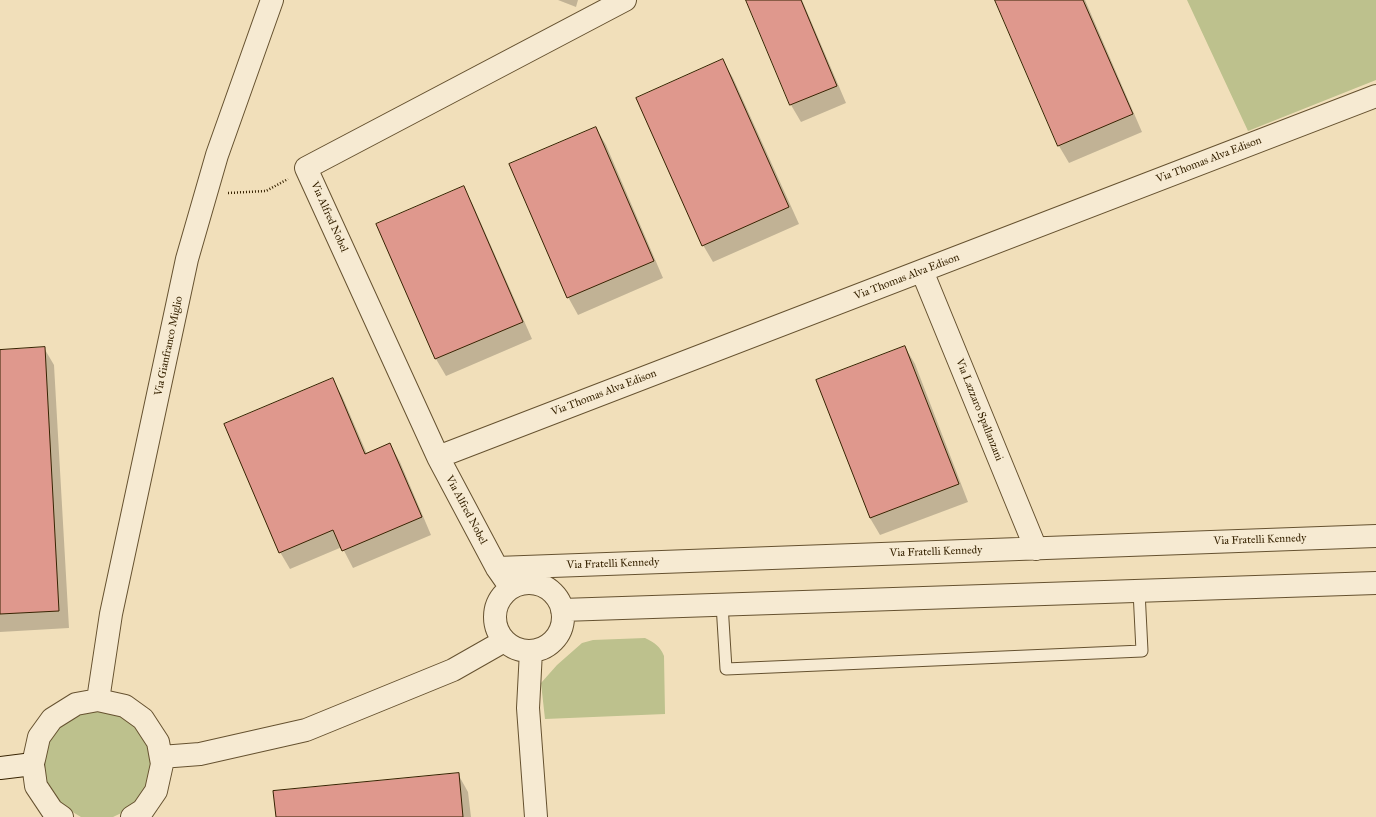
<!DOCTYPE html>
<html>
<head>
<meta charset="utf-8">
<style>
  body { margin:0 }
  canvas { display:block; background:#f1dfba }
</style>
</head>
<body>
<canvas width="1376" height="817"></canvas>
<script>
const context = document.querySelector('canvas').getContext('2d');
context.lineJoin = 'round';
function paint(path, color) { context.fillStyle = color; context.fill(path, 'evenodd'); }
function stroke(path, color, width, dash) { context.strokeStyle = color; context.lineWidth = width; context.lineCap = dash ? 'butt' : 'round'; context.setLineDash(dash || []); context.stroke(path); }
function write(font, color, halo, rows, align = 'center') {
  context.font = font + ' "IM FELL Great Primer",serif'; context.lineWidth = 4; context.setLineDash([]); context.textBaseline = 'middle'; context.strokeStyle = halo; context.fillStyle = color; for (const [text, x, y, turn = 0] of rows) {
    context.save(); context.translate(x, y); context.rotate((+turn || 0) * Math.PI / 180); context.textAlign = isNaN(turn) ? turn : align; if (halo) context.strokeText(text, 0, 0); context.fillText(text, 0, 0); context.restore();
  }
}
const green = new Path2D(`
  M1187 0H1376V80L1248 131Z
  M645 638C655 643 660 646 664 656L665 714 545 719 541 683 557 665 582 643 593 640Z
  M98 707 131 717 154 757 151 784 136 806 113 817H81L56 802 43 778V750L51 732 69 715Z`);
const shadow = new Path2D(`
  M558 0H578L576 7Z
  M747 0H802L846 103 801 122 791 105Z
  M996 0H1085L1142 132 1069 163 1059 146Z
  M723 61 733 78 799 224 713 262 703 245Z
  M596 128 606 145 663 278 578 315 568 297Z
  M463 187 473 205 532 339 446 376 436 359 377 225Z
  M905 347 915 364 968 502 880 535 870 518Z
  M44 348 54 365 69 628 0 632V351Z
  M332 379 342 396 367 454 390 444 400 462 431 535 353 568 342 547 290 569 280 552Z
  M458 774 468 792 471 817H277Z`);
const building = new Path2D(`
  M746 0H801L837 86 790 105Z
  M995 0H1083L1133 114 1058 146Z
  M723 59 789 207 702 246 636 98Z
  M596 127 654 261 567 298 509 164Z
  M464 186 523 322 435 359 376 224Z
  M905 346 959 484 870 518 816 380Z
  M45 347 59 611 0 614V350Z
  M333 378 365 454 390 443 422 517 342 551 333 530 279 553 224 424Z
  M459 773 463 817H276L273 791Z`);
const path = new Path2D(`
  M228 193 266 191 288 179`);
const lane = new Path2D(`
  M722 604 726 669 1142 651 1139 591`);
const street = new Path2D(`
  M922 271 1036 549
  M438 457 1376 96
  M497 568 1376 536
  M495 617a34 34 0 1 1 68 0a34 34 0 1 1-68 0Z
  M511 588 497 568 438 457 306 168 625 0
  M562 610 1376 583
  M531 651 528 708 536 817
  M98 700 111 614 187 259 217 155 272 0
  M161 757 200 754 306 730 453 670 504 641
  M62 817 52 810 36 786 33 764 39 737 52 719 76 704 98 700 125 706 143 719 158 742 162 764 156 791 143 810 132 817`);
const secondary = new Path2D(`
  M0 768 33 764`);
const streetNames = [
  ["Via Thomas Alva Edison",1209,160,-21],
  ["Via Alfred Nobel",329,217,66],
  ["Via Thomas Alva Edison",907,277,-21],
  ["Via Gianfranco Miglio",169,346,-78],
  ["Via Thomas Alva Edison",604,393,-21],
  ["Via Lazzaro Spallanzani",979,410,68],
  ["Via Alfred Nobel",466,510,62],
  ["Via Fratelli Kennedy",1260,540,-2],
  ["Via Fratelli Kennedy",936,552,-2],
  ["Via Fratelli Kennedy",613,564,-2]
];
paint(green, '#bdc18d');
paint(shadow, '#0003');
paint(building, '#df988d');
stroke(building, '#372302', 1);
stroke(lane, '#665230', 13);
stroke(street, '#665230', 24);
stroke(secondary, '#372302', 24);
stroke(path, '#372302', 2.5, [1, 2]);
stroke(lane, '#f6ead2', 11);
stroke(street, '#f6ead2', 22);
stroke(secondary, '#f6ead2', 22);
write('11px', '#372302', '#f6ead2', streetNames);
</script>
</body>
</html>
